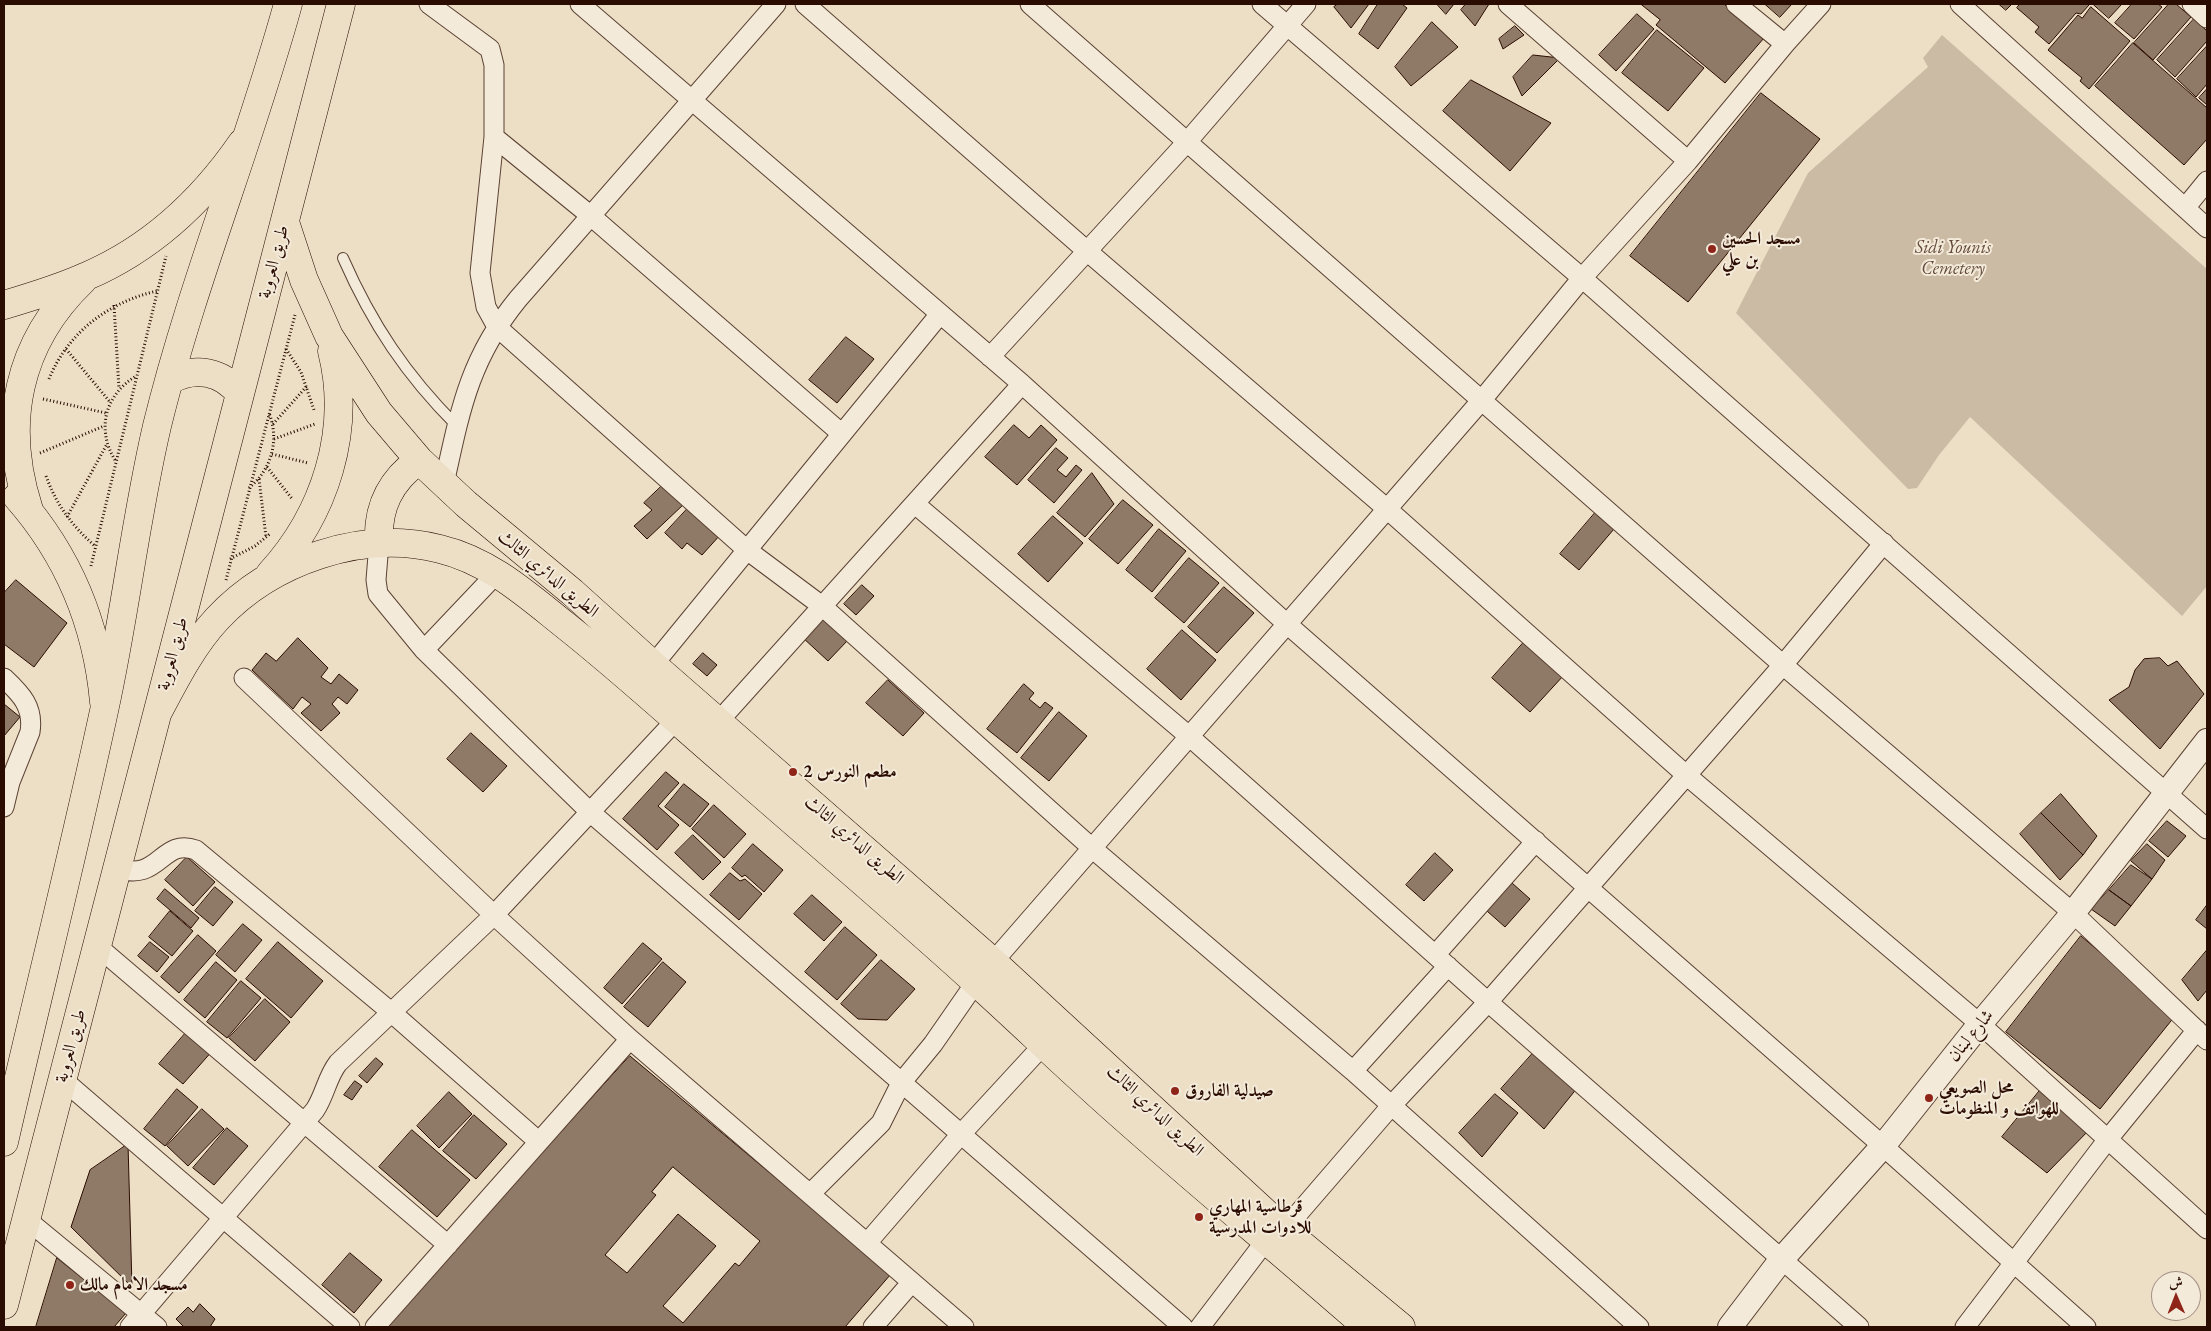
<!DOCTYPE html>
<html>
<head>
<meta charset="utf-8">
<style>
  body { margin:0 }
  #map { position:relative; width:2211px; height:1331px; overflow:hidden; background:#ecdfc6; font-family:"EB Garamond",Amiri,serif }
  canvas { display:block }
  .frame { position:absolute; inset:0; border:5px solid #2b0c00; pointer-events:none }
  .north { position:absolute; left:2151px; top:1271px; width:50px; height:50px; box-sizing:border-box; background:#f3eada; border:1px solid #a39183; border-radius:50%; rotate:359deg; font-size:14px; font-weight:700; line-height:20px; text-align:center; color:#2b0c00 }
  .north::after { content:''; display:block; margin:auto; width:18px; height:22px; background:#8f2418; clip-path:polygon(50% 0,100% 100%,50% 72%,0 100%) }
</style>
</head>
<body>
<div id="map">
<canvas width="2211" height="1331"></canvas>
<div class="frame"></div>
<div class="north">ش</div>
</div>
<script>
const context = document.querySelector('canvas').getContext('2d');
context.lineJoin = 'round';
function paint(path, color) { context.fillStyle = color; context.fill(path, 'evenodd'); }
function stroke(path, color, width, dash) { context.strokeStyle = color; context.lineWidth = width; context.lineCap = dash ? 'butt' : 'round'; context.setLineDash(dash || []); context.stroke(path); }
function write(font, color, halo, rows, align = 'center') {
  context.font = font + ' "EB Garamond",Amiri,serif'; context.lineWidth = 4; context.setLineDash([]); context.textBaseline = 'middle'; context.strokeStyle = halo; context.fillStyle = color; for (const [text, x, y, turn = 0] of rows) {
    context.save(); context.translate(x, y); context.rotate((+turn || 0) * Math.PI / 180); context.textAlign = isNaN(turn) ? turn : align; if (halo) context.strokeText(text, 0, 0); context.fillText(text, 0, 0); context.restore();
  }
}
const green = new Path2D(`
  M1942 35 2207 269V586L2182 616 1970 417 1939 455 1917 488 1908 489 1736 313 1808 173 1928 67 1923 58Z`);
const building = new Path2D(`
  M1338 4H1369L1351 28 1334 7Z
  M1378 4H1402L1407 8 1378 49 1359 34Z
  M1437 4H1454L1446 14Z
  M1466 4H1489L1475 26 1461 10Z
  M1641 4H1724L1764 38 1725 83 1656 25 1660 20Z
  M1765 4H1792L1780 17Z
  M1999 4H2012L2006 10Z
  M2020 4H2088L2089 5 2081 14 2076 13 2049 44 2035 32 2039 27 2017 8Z
  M2093 4H2122L2109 18Z
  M2132 4H2158L2162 7 2134 39 2115 23Z
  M2169 4H2176L2191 17 2153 60 2134 43Z
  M2091 7 2130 41 2089 89 2080 81 2082 78 2048 50 2078 15 2082 18Z
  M1637 14 1654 29 1616 71 1599 55Z
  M2194 19 2207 31V41L2175 77 2157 60Z
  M1432 22 1458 47 1411 86 1395 67Z
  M1515 26 1524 35 1503 49 1499 39Z
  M1657 30 1704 68 1668 111 1622 73Z
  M2133 43 2207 108V139L2184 165 2095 86Z
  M2207 46V84L2196 97 2177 79Z
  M1533 55 1560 58 1522 96 1513 77Z
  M1471 80 1551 123 1510 171 1443 111Z
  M2207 89V105L2199 98Z
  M1761 93 1820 139 1688 302 1630 256Z
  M846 337 874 359 837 403 809 380Z
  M1014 425 1029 438 1041 425 1057 440 1017 485 985 457Z
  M1056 448 1068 458 1057 470 1066 477 1076 465 1082 470 1054 503 1028 480Z
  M1092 473 1114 504 1085 537 1057 513Z
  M665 483 684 504 647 539 634 526 652 510 644 503Z
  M1123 500 1153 525 1118 564 1089 539Z
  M690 506 721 534 702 555 687 543 682 549 665 533Z
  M1595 513 1614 529 1579 570 1560 554Z
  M1053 516 1083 543 1048 582 1018 554Z
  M1159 529 1186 551 1152 592 1126 570Z
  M1189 558 1219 583 1184 623 1155 598Z
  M16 580 67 623 34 667 4 644V593Z
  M862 585 874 596 856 615 844 604Z
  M1224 587 1254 613 1217 653 1188 627Z
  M823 616 848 640 828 661 802 637Z
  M1182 630 1216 660 1181 700 1147 669Z
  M298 638 328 668 321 677 331 684 339 674 358 690 347 704 338 697 332 704 340 713 321 731 301 713 311 704 302 697 293 709 252 670 266 653 276 661Z
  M1525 641 1564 675 1530 712 1492 678Z
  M703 653 717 665 707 676 693 664Z
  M2160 658 2168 666 2177 661 2204 694 2160 749 2109 700 2129 687 2135 670 2144 659Z
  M888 680 924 713 903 736 866 703Z
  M1024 684 1034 693 1029 699 1040 708 1045 702 1053 708 1017 753 987 729Z
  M4 704 20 717 4 736Z
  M1059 712 1087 736 1049 781 1021 758Z
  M471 733 507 766 483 792 447 759Z
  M666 772 679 783 658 806 679 825 657 850 623 819Z
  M684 784 709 804 690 827 665 807Z
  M2061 794 2097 836 2083 855 2041 813Z
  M714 805 746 834 724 858 692 829Z
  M2041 813 2083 855 2060 880 2020 834Z
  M2167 821 2186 836 2168 857 2149 841Z
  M693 835 721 862 703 880 675 853Z
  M753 844 783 870 764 892 745 875 742 877 732 868Z
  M2147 844 2165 860 2152 879 2131 861Z
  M1435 853 1453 870 1424 901 1406 885Z
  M187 857 215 882 193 906 165 880Z
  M2131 865 2152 879 2131 906 2109 890Z
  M730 873 740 881 745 879 762 894 739 920 710 895Z
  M1512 883 1530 899 1505 927 1487 911Z
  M215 887 233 902 213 926 195 911Z
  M165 889 199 918 191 928 157 899Z
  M2109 890 2131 906 2115 926 2091 909Z
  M812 895 842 922 824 941 794 914Z
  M2207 905V929L2196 920Z
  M170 911 193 931 172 956 149 937Z
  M243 924 262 940 235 972 216 955Z
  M845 927 877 955 837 1000 805 972Z
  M198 935 216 951 179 993 161 977Z
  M2081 936 2175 1016 2100 1109 2006 1032Z
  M150 942 169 957 157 972 138 956Z
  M278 942 323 981 291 1018 246 979Z
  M643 943 662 959 622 1004 604 988Z
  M2207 950V990L2198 1001 2182 980Z
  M881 960 915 989 887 1020 858 1019 841 1004Z
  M216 962 237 980 205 1018 184 1000Z
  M663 962 686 982 648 1027 624 1007Z
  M241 981 261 998 227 1038 207 1022Z
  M265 999 290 1022 255 1061 229 1038Z
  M190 1028 214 1049 183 1084 159 1064Z
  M1534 1052 1578 1087 1544 1129 1501 1089Z
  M630 1056 891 1274 845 1327H385Z
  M376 1058 383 1064 367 1083 359 1076Z
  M355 1081 362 1086 352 1100 344 1095Z
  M2046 1083 2093 1126 2047 1173 2002 1137Z
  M177 1089 198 1107 165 1146 144 1129Z
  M449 1092 472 1114 439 1148 417 1126Z
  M1495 1094 1518 1113 1482 1157 1459 1133Z
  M202 1109 224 1129 188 1166 167 1146Z
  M474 1115 507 1144 476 1179 443 1151Z
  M227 1128 248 1146 214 1185 193 1168Z
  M412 1130 470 1180 437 1217 379 1167Z
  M128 1144 132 1287 71 1227 90 1170Z
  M673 1167 760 1241 739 1266 735 1263 683 1323 663 1306 716 1246 678 1214 627 1273 605 1255 656 1195 652 1192Z
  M350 1253 382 1280 354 1313 322 1285Z
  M57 1258 126 1313 114 1327H36Z
  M200 1304 215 1319 210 1327H184L176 1319 188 1307 193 1312Z`);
const path = new Path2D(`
  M114 305 119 389
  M66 349 110 402
  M286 349 301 372 314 410
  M49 379C68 332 109 302 157 291
  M43 399 106 413
  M273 424 307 386
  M274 439 315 424
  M40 453 104 426
  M272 454 308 463
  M115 460C96 429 105 395 136 376
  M267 467 293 500
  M46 476C56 504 72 526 95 546
  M259 479 266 537
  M249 488C271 470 280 441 269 413
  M67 517 107 444
  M230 559 255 546 271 533
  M91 566 166 256
  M226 580 295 315`);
const service = new Path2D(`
  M343 258C372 324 406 375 457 426`);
const minor = new Path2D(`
  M429 4 490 49 494 65V137L480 273 486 307 497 327 747 550 822 606 1093 849 1353 1071 1639 1327
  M580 4 1022 384 1287 624 1883 1146 2086 1327
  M805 4 1087 251 1386 508 1685 774 1980 1024 2207 1229
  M1030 4 1783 665 2073 913 2207 1040
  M1262 4 1582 278 2207 829
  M1508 4 1688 161
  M1736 4 1785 44
  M1960 4 2207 228
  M2192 4 2207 18
  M494 137 591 216 842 434
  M2185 208 2207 181
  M990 357 1187 142 1306 4
  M444 484C460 411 469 359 518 299L776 4
  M915 504 1190 737 1488 1002 1859 1327
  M379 543 376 580 378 594 424 650 590 812 1183 1327
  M424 650 497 573
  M653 665 940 314
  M4 678C21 694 34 707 30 732L10 782 4 807
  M244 678 494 915 630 1039 964 1327
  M718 722 1022 384
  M117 868C160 883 161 837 196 850L391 1012 538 1141
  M97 946 448 1245
  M1436 954 1536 841
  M1353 1071 1448 966
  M62 1079 350 1327
  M810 1194 881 1123 901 1083 933 1044 976 982 993 962 1481 401 1582 278 1688 161 1785 44 1821 4
  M26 1219 157 1327
  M1284 1230 1391 1106 1488 1002 1783 665 1884 543
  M867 1243 962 1133 1044 1044
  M130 1327 315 1110C325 1095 327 1077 338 1063L494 915 676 720
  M375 1327 630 1039
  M873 1327 912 1282
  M1200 1327 1267 1239
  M1965 1327 2108 1139 2197 1030`);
const tertiary = new Path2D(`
  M1730 1327 1781 1260 1883 1146 1980 1024 2073 913 2207 741`);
const primary = new Path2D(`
  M4 305C31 297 61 288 87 276 152 248 202 201 242 143
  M17 497C68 555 97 624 104 702
  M29 510C1 424 17 343 83 280`);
const trunk = new Path2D(`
  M285 222 304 280 329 336 379 413 419 460 466 504 572 592 653 665 993 962 1284 1230 1401 1327
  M170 380C195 366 222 371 240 394
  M379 543C377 507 390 481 419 460
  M270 574C325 514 352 431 332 351
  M158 712C175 680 192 646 217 619 271 561 362 529 440 549 490 561 527 595 566 626 624 672 678 722 734 770 815 841 897 910 977 983 1016 1018 1054 1055 1093 1090 1182 1171 1276 1247 1367 1327
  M4 1142C37 998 73 855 104 711 125 616 135 520 157 426 192 283 249 146 288 4
  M4 1305 341 4`);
const markers = [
  [1712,249,5,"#8f2418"],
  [793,772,5,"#8f2418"],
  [1175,1091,5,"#8f2418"],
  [1929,1098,5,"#8f2418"],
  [1199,1217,5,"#8f2418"],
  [70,1285,5,"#8f2418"]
];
const poiNames = [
  ["مسجد الحسين",1722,239],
  ["بن علي",1722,260],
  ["مطعم النورس 2",803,772],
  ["محل الصويعي",1939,1088],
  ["للهواتف و المنظومات",1939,1109],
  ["صيدلية الفاروق",1185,1091],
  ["قرطاسية المهاري",1209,1207],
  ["للادوات المدرسية",1209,1228],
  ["مسجد الامام مالك",80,1285]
];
const parkNames = [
  ["Sidi Younis",1953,248],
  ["Cemetery",1953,269]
];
const streetNames = [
  ["طريق العروبة",274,262,-75],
  ["الطريق الدائري الثالث",548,574,40],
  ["طريق العروبة",173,654,-75],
  ["الطريق الدائري الثالث",854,840,41],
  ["شارع لبنان",1971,1036,-51],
  ["طريق العروبة",71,1046,-75],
  ["الطريق الدائري الثالث",1155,1111,43]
];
paint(green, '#cbbba4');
paint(building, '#8f7a67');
stroke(building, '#2b0c00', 1);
stroke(service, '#5b4132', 12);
stroke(minor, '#5b4132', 21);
stroke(tertiary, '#5b4132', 26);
stroke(primary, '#2b0c00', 29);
stroke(trunk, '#2b0c00', 29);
stroke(path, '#2b0c00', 3, [1, 2.5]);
stroke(service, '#f3eada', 10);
stroke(minor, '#f3eada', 19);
stroke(tertiary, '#f3eada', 24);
stroke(primary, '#ecdfc6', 28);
stroke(trunk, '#ecdfc6', 28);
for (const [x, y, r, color] of markers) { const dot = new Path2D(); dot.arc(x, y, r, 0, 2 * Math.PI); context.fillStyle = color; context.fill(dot); stroke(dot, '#f3eada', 2); }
write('bold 18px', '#2b0c00', '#f3eada', poiNames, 'left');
write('italic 18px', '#634939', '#f3eada', parkNames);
write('18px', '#2b0c00', '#f3eada', streetNames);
</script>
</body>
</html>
